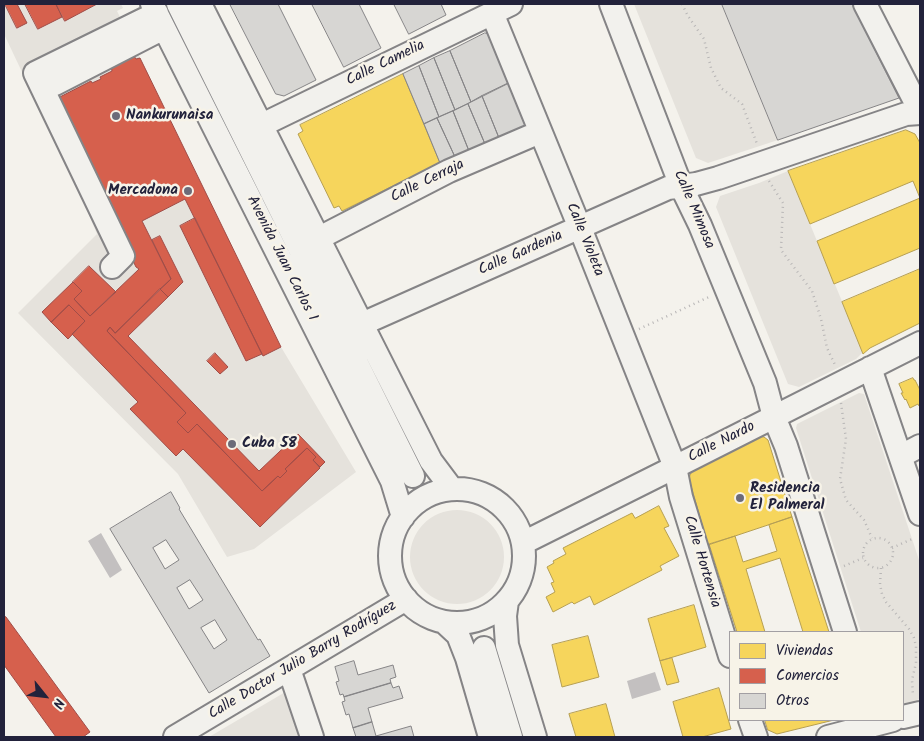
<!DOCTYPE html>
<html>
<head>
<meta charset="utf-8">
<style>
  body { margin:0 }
  #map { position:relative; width:924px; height:741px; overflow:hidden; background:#f4f2ec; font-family:Kalam,sans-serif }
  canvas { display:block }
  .frame { position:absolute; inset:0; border:5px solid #22223b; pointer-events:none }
  .legend { position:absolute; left:729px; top:631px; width:175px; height:90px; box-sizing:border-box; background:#f7f3e8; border:1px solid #a29fa3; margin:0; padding:6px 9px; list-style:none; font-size:15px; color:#22223b }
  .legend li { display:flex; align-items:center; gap:10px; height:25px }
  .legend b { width:25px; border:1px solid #a29fa3 }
  .north { position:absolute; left:20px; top:671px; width:50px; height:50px; -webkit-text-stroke:4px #f7f3e8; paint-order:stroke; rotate:119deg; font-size:14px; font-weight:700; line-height:20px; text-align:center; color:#22223b }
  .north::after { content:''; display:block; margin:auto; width:18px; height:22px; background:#22223b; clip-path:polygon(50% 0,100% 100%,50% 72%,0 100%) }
</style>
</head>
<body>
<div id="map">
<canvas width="924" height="741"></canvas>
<div class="frame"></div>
<ul class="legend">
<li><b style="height:14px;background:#f6d55c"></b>Viviendas</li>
<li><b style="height:14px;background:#d6604d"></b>Comercios</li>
<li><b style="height:14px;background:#d7d6d3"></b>Otros</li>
</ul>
<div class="north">N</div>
</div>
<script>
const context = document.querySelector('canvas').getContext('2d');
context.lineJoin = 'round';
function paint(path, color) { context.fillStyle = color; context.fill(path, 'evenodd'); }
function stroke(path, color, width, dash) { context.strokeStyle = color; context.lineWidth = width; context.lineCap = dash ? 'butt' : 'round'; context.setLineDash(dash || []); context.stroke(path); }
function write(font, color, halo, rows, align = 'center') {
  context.font = font + ' Kalam,sans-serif'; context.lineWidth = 5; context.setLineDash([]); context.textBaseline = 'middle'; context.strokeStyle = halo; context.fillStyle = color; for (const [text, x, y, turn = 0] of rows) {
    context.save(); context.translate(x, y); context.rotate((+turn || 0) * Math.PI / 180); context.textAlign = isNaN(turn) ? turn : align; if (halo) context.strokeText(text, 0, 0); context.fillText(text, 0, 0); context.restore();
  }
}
const built = new Path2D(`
  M4 4H121L123 8 117 11 281 347 356 472 254 549 227 557 178 474 18 313 97 234 84 203 4 34Z
  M634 4H722L778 140 708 163 696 158Z
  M788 171 863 352 856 359 799 387 788 384 716 207 720 196 759 183Z
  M859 393 864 394 920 563V699L903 704V632H861L796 428 797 424Z
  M410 557a47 47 0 1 1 94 0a47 47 0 1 1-94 0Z
  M287 691 303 737H209Z`);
const water = new Path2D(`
  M101 533 122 570 110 578 88 541Z
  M655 672 661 690 632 699 627 681Z`);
const homes = new Path2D(`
  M403 74 440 163 342 211 339 206 334 208 298 134 303 131 300 125Z
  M906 130 915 134 920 143V248L834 284 817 241 920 198 913 181 810 224 788 171Z
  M920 269V323L870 348 863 354 842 302Z
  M913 378 914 380H915L920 390V405L919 406 918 404 910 408 906 399 905 400 901 393H903L899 384Z
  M758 436 764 437 768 440 792 517 708 545 689 479 690 475 692 471Z
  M659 506 669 526 664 528 679 556 660 566 662 570 594 605 590 596 574 604 572 602 553 612 546 597 555 592 551 583 554 582 547 567 554 563 553 561 566 554 563 548 632 513 635 518Z
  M792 517 829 632H803L780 558 746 569 765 632H737L709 544 735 536 743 562 777 551 769 525Z
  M694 605 706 647 660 661 648 619Z
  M588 636 599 677 562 687 552 645Z
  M672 658 679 682 667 685 660 661Z
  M719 688 731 729 702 737H683L673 702Z
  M606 704 615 737H576L569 714Z
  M765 720H834L777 734 768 730Z`);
const shops = new Path2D(`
  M5 4H17L27 23 17 28Z
  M25 4H56L62 17 38 29Z
  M56 4H97L65 21Z
  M134 56 136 59 140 58 281 347 263 356 185 199 142 221 171 279 115 333 110 327 107 331 186 413 177 422 188 433 197 424 262 491 278 476 280 478 287 471 285 469 307 448 316 457 313 460 320 468 260 527 183 449 176 456 130 409 138 402 72 334 85 321 69 305 51 322 42 312 73 282 82 291 74 299 90 316 139 269 136 267 54 100 91 81 92 83 101 79 100 77 112 71 111 66Z
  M195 218 262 354 246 361 180 226Z
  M160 236 183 282 168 297 160 289 171 279 152 240Z
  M89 266 116 292 90 316 74 299 82 291 73 282Z
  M160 289 168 297 128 336 259 471 298 434 325 462 320 467 313 460 316 457 307 448 285 469 287 471 280 478 278 476 262 491 197 424 188 433 177 422 186 413 107 331 110 327 115 333Z
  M69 305 85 321 68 339 50 321 51 322Z
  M215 353 228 367 220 374 207 361Z
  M4 616 6 617 90 732 83 737H56L4 665Z`);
const building = new Path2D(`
  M230 4H278L316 80 284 96 276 94Z
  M312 4H359L381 48 344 67Z
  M394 4H441L446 15 409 34Z
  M722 4H852L899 98 778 140Z
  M485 33 491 34 511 82 471 102 450 51Z
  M450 51 471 102 455 110 434 58Z
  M434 58 455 110 439 117 419 66Z
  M419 66 439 117 424 124 403 74Z
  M511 82 527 121 525 127 499 138 482 96Z
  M482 96 499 138 485 144 468 104Z
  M468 104 485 144 469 151 453 111Z
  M453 111 469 151 455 157 437 118Z
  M437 118 455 157 440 163 424 124Z
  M171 492 180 508 179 509 258 640 260 639 270 656 209 693 110 529ZM166 540 179 560 165 569 153 548ZM190 580 203 600 189 609 177 588ZM215 620 227 640 214 649 201 628Z
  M354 661 358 675 393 665 396 677 390 679 391 683 344 697 343 694 340 695 336 682 339 681 335 667Z
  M391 683 393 688 399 686 403 698 368 708 372 722 353 728 349 714 346 715 342 702 345 701 344 697Z
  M372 722 376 736 411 726 414 737H356L353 728Z`);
const path = new Path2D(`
  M682 4 688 16 704 39 711 68 721 88 742 104 757 144
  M769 181 783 203 781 250 812 291 821 319 827 348 835 365
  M639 329 709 297
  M841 403 846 439 840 479 846 500 864 520 872 538
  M863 553a15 15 0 1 1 30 0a15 15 0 1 1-30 0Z
  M892 548 912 539
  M844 566 863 558
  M881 568 880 584 882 594 886 602 909 629 914 638 916 646V663L912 680 913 695`);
const minor = new Path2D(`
  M152 4 392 481 403 517
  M178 4 413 476
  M200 4 431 461 452 489
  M611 4 681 186 700 225 765 383 774 417 786 446 845 632
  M865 4 920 111
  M492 13 580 228 675 467 681 497 730 656
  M55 84 164 28
  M262 125 511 4
  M319 238 449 171 540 132
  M112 267 123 256 35 73 157 13
  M362 324 668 188 696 184 718 178 906 114 920 113
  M870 368 920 514
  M901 456 920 446
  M390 556a67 67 0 1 1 134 0a67 67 0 1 1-134 0Z
  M523 543 675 467 920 343
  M507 601 505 616 507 645 535 737
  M444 622 458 635 467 658 490 737
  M484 648 511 737
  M289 669 312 737
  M903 717 920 713
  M750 720 756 737
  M175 737 406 599
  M828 737 893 720`);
const markers = [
  [116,116,5,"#6c6b79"],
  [188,191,5,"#6c6b79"],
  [232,444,5,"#6c6b79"],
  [740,498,5,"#6c6b79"]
];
const streetNames = [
  ["Calle Camelia",386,64,-26],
  ["Calle Cerraja",428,182,-26],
  ["Calle Mimosa",693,210,67],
  ["Calle Violeta",584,240,68],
  ["Calle Gardenia",521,254,-24],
  ["Avenida Juan Carlos I",281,259,63],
  ["Calle Nardo",722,443,-27],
  ["Calle Hortensia",701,562,73],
  ["Calle Doctor Julio Barry Rodríguez",303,661,-31]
];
const poiNames = [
  ["Nankurunaisa",126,116],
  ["Mercadona",178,191,"right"],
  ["Cuba 58",242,444],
  ["Residencia",750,489],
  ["El Palmeral",750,506]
];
paint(built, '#e5e2dc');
paint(water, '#c3c0c0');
paint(homes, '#f6d55c');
stroke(homes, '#b69f52', 1);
paint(shops, '#d6604d');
stroke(shops, '#a04d48', 1);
paint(building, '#d7d6d3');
stroke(building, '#858486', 1);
stroke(minor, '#858486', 26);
stroke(path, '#b8b6b6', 2.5, [1, 4]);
stroke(minor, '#f2f1ed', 22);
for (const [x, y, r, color] of markers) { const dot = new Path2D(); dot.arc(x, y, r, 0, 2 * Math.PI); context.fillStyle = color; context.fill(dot); stroke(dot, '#f7f3e8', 2); }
write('15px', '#22223b', '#f7f3e8', streetNames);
write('bold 15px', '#22223b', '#f7f3e8', poiNames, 'left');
</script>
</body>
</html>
